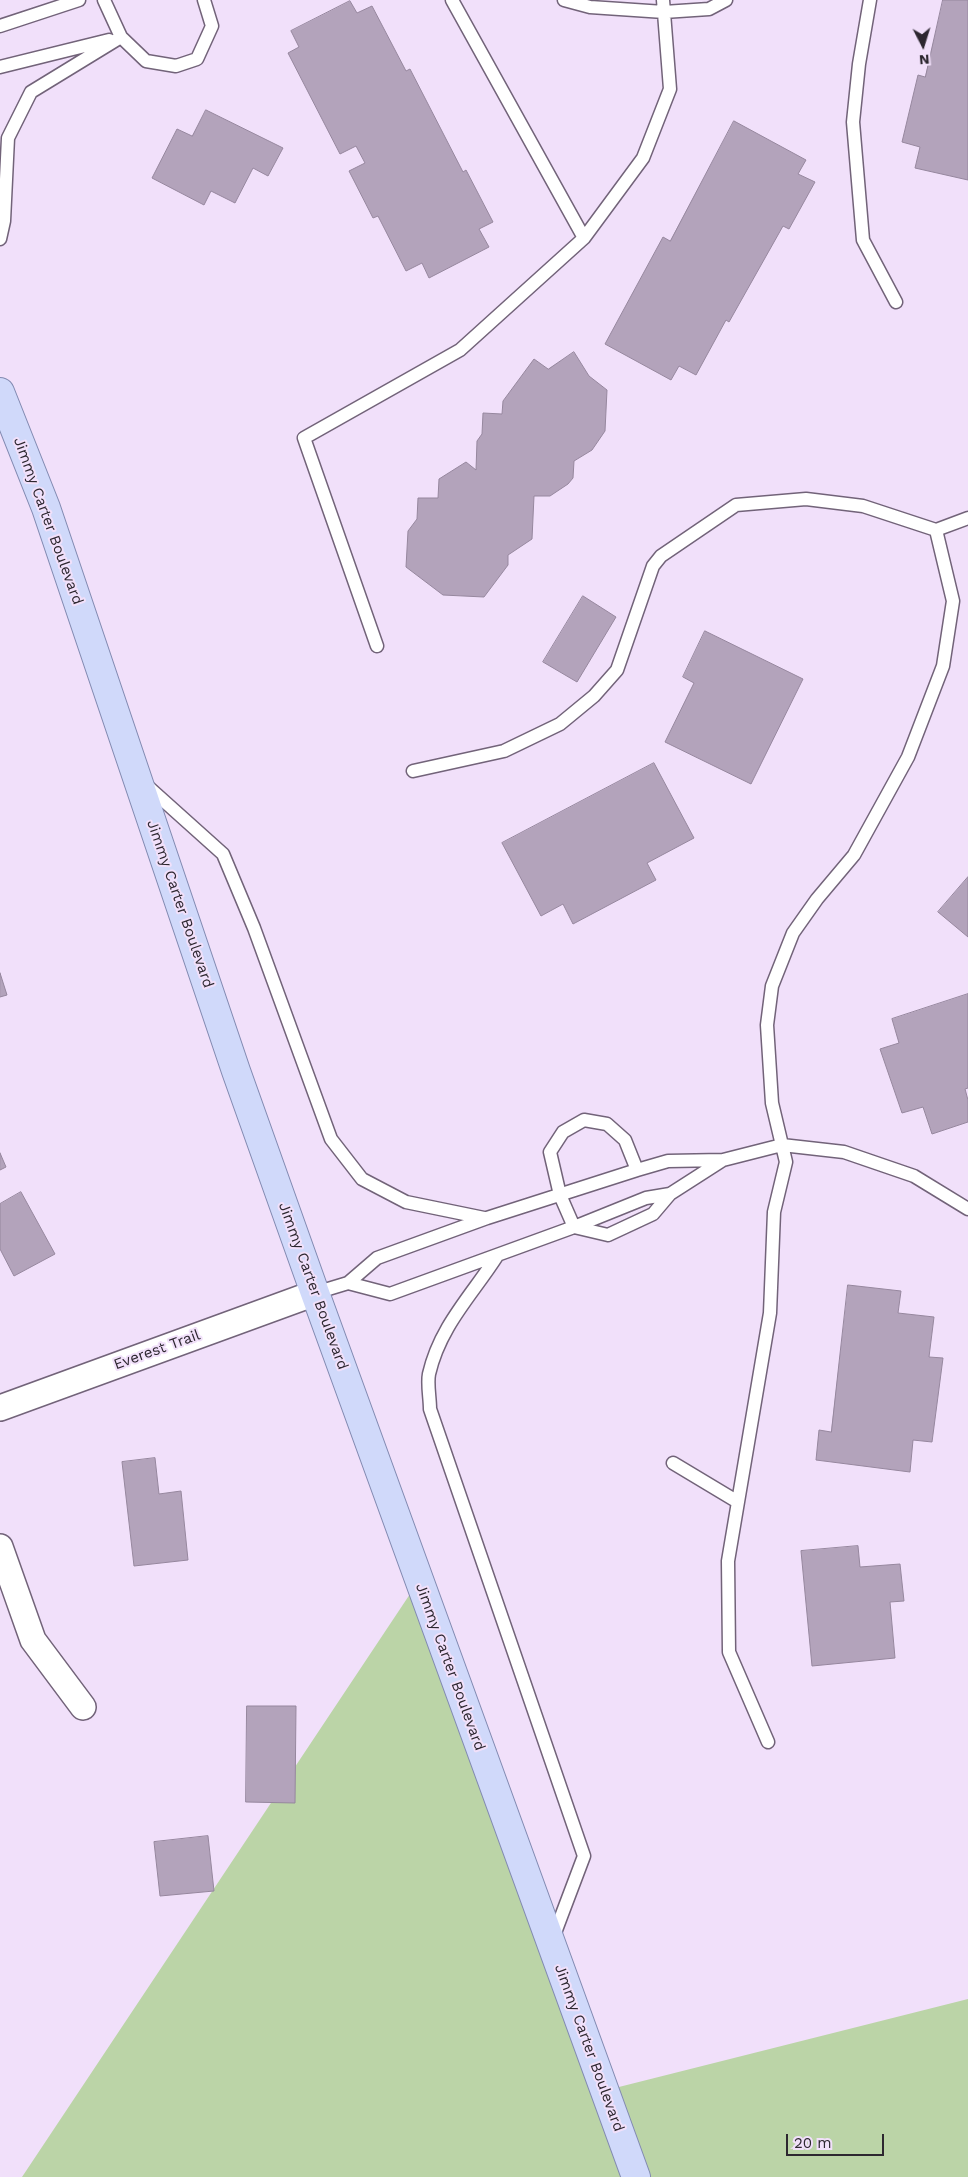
<!DOCTYPE html>
<html>
<head>
<meta charset="utf-8">
<style>
  body { margin:0 }
  #map { position:relative; width:968px; height:2177px; overflow:hidden; background:#f1e0fa; font-family:"Work Sans",sans-serif }
  canvas { display:block }
  .north { position:absolute; left:898px; top:20px; width:50px; height:50px; -webkit-text-stroke:4px #f1e0fa; paint-order:stroke; rotate:175deg; font-size:14px; font-weight:700; line-height:20px; text-align:center; color:#2d2730 }
  .north::after { content:''; display:block; margin:auto; width:18px; height:22px; background:#2d2730; clip-path:polygon(50% 0,100% 100%,50% 72%,0 100%) }
  .scale { position:absolute; left:786px; top:2134px; width:98px; height:22px; box-sizing:border-box; border:2px solid #2d2730; border-top:0; padding-left:6px; font-size:15px; line-height:18px; white-space:nowrap; color:#2d2730; -webkit-text-stroke:4px #f1e0fa; paint-order:stroke }
</style>
</head>
<body>
<div id="map">
<canvas width="968" height="2177"></canvas>
<div class="north">N</div>
<div class="scale">20 m</div>
</div>
<script>
const context = document.querySelector('canvas').getContext('2d');
context.lineJoin = 'round';
function paint(path, color) { context.fillStyle = color; context.fill(path, 'evenodd'); }
function stroke(path, color, width, dash) { context.strokeStyle = color; context.lineWidth = width; context.lineCap = dash ? 'butt' : 'round'; context.setLineDash(dash || []); context.stroke(path); }
function write(font, color, halo, rows, align = 'center') {
  context.font = font + ' "Work Sans",sans-serif'; context.lineWidth = 4; context.setLineDash([]); context.textBaseline = 'middle'; context.strokeStyle = halo; context.fillStyle = color; for (const [text, x, y, turn = 0] of rows) {
    context.save(); context.translate(x, y); context.rotate((+turn || 0) * Math.PI / 180); context.textAlign = isNaN(turn) ? turn : align; if (halo) context.strokeText(text, 0, 0); context.fillText(text, 0, 0); context.restore();
  }
}
const green = new Path2D(`
  M428 1567 603 2091 968 1999V2177H22Z`);
const building = new Path2D(`
  M943 0H968V180L915 168 920 147 902 142 918 75 925 77Z
  M350 1 357 13 372 6 406 71 410 69 463 172 466 170 493 222 479 229 489 247 429 278 422 263 406 271 378 216 373 218 349 171 365 163 356 146 340 154 288 53 299 47 291 31Z
  M206 110 283 148 268 176 253 168 235 203 211 191 204 205 152 178 177 129 192 136Z
  M734 121 806 160 798 174 815 182 789 229 783 226 729 322 726 320 696 375 679 366 671 380 605 344 663 237 670 241Z
  M574 352 589 376 607 390 605 431 592 450 574 461 573 478 568 484 550 496H534L532 539 508 555V565L484 597 443 595 406 567 408 531 417 519 418 498H438L439 479 466 462 476 470 477 441 482 434 483 413 502 414 503 401 534 359 548 369Z
  M583 596 616 617 577 682 543 662Z
  M705 631 803 679 751 784 665 742 694 683 683 677Z
  M654 763 694 838 647 863 656 880 573 924 563 904 541 916 502 843Z
  M968 877V937L938 912Z
  M0 973 7 995 0 997Z
  M968 994V1088L965 1089 968 1100V1122L932 1134 923 1107 902 1113 880 1049 899 1043 892 1019Z
  M0 1153 6 1167 0 1170Z
  M21 1192 55 1254 14 1276 0 1249V1204Z
  M848 1285 901 1291 898 1313 934 1317 929 1357 943 1358 932 1442 913 1440 910 1472 816 1460 819 1430 831 1432Z
  M155 1458 159 1494 181 1491 188 1560 134 1566 122 1462Z
  M858 1546 860 1567 900 1564 904 1601 890 1602 895 1658 812 1666 801 1551Z
  M247 1706H296L295 1803 246 1802Z
  M208 1836 214 1891 160 1896 154 1842Z`);
const service = new Path2D(`
  M104 0 121 37 146 61 176 66 197 59 212 26 204 0
  M452 0 584 238
  M564 0 590 7 664 12 709 9 726 0
  M870 0 859 64 853 122 863 240 896 302
  M0 26 79 0
  M0 67 109 40
  M0 239 4 221 8 138 31 92 121 37
  M377 646 304 438 460 350 584 238 643 158 670 89 663 0
  M413 771 504 751 560 724 594 696 617 670 653 566 661 556 736 505 806 499 863 506 936 530 968 518
  M145 784 223 854 254 928 331 1139 362 1179 406 1202 484 1218
  M637 1170 625 1140 607 1124 584 1120 563 1132 550 1152 560 1195 574 1227 646 1198 670 1194
  M497 1256C472 1295 440 1326 429 1374 427 1384 430 1398 430 1409L584 1856 553 1938
  M348 1283 390 1294 574 1227 608 1235 653 1214 670 1194 723 1160
  M315 1293 348 1283 377 1258 487 1218 637 1170 668 1161 723 1160 782 1145 844 1152 914 1176 968 1209
  M673 1463 738 1502
  M768 1742 729 1652 728 1561 770 1313 774 1212 786 1162 772 1103 767 1025 772 986 793 933 817 899 854 855 908 757 943 666 953 601 936 530`);
const minor = new Path2D(`
  M0 1408 315 1293
  M0 1547 33 1640 83 1707`);
const primary = new Path2D(`
  M0 392 46 508 236 1071 315 1293 636 2177`);
const streetNames = [
  ["Jimmy Carter Boulevard",48,521,70],
  ["Jimmy Carter Boulevard",180,904,71],
  ["Jimmy Carter Boulevard",313,1286,70],
  ["Everest Trail",157,1350,-20],
  ["Jimmy Carter Boulevard",450,1667,70],
  ["Jimmy Carter Boulevard",589,2048,70]
];
paint(green, '#bbd4a7');
paint(building, '#b3a3bb');
stroke(building, '#96879e', 1);
stroke(service, '#726379', 15);
stroke(minor, '#726379', 28);
stroke(primary, '#828ab1', 30);
stroke(service, '#fff', 12);
stroke(minor, '#fff', 25);
stroke(primary, '#d0d9fa', 28);
write('15px', '#2d2730', '#f1e0fa', streetNames);
</script>
</body>
</html>
